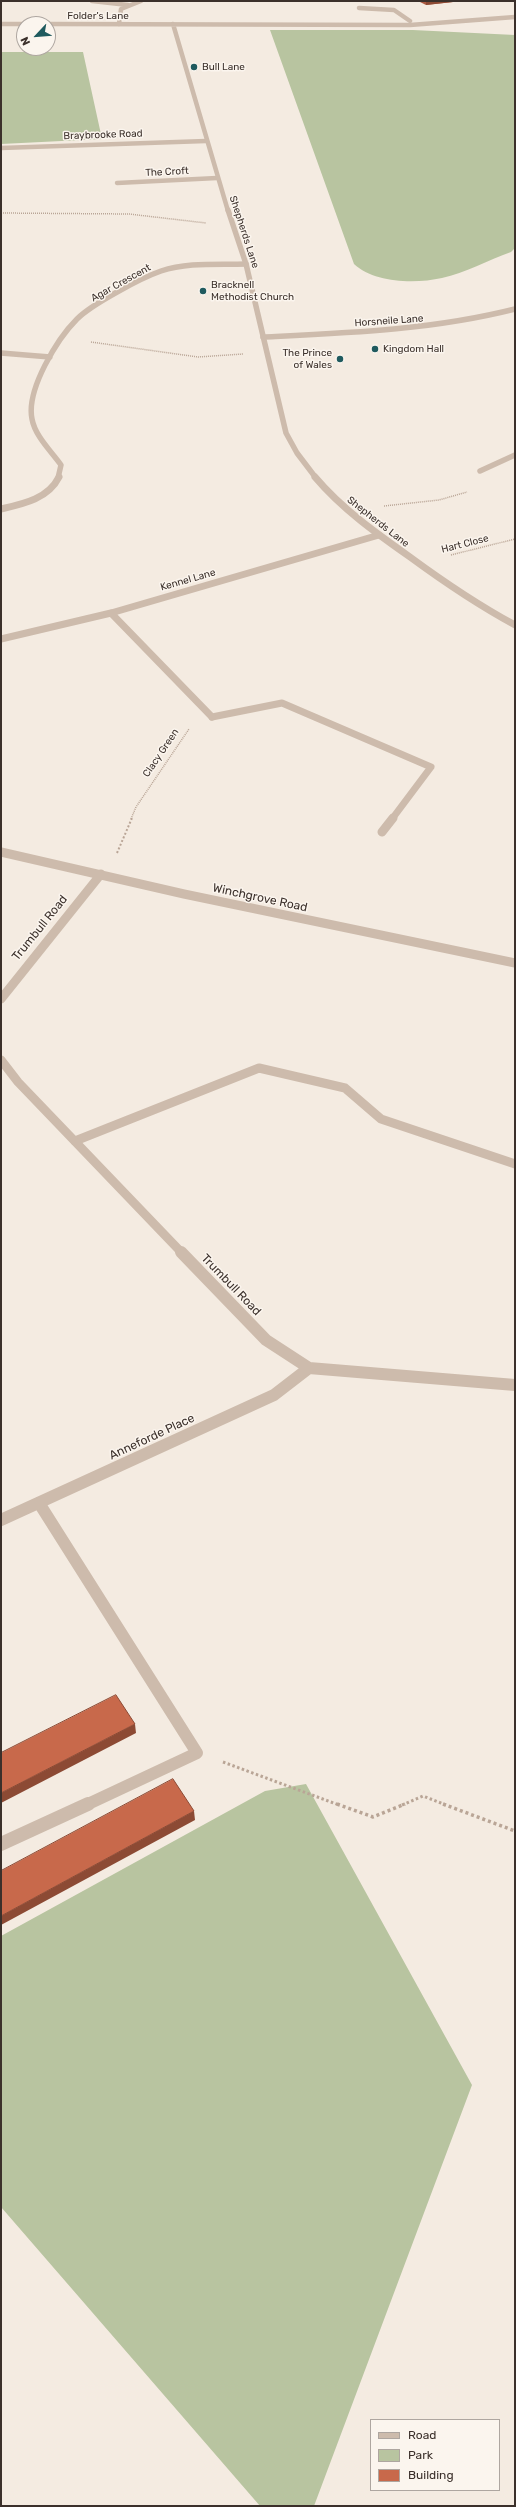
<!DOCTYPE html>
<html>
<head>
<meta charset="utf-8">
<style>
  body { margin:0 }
  #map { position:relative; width:516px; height:2507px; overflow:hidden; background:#f4ebe1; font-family:Rubik,sans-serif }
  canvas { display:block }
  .frame { position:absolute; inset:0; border:2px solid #3b302b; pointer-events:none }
  .legend { position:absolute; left:370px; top:2419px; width:130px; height:72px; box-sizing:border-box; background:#fbf5ee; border:1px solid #aea6a0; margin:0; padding:5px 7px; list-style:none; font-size:12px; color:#3b302b }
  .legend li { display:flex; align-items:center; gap:8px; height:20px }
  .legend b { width:20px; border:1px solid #aea6a0 }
  .north { position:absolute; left:16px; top:16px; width:40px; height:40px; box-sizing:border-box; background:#fbf5ee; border:1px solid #aea6a0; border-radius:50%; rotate:244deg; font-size:11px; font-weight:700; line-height:16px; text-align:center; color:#3b302b }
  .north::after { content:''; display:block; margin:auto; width:14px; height:18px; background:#1f5a5e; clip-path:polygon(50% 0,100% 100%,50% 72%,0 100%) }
</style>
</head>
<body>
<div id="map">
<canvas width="516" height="2507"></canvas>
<div class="frame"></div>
<ul class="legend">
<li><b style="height:5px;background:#cdbbac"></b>Road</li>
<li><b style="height:11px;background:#b8c4a0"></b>Park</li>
<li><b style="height:11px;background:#c8694b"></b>Building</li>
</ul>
<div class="north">N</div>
</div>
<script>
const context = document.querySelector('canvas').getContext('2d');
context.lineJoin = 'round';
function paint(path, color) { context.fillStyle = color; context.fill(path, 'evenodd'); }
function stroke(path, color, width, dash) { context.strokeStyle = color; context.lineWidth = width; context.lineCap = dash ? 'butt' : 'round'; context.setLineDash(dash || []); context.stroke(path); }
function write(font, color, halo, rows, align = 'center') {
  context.font = font + ' Rubik,sans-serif'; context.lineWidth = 3; context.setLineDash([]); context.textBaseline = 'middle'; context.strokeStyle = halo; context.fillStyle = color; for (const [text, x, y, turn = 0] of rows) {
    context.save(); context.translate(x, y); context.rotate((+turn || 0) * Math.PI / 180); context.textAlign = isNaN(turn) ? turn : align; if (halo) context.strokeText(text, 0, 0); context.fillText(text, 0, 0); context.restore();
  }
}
const green = new Path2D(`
  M270 30H413L515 35V248L511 252C488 260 465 273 442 278 415 284 374 283 354 264Z
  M1 52H83L102 139 1 144Z
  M306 1784 472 2085 314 2506H260L1 2207V1936L265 1791Z`);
const pathFar3 = new Path2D(`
  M1 213 129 214 206 223
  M91 342 198 357 243 354
  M384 506 439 500 467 492
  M451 555 515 539
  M131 819 136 807 189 729`);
const pathFar2 = new Path2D(`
  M117 853 132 818`);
const pathFar1 = new Path2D(`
  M223 1762 339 1805
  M402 1805 423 1796 446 1805`);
const path = new Path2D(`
  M337 1804 373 1817 405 1804
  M443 1804 515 1831`);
const serviceFar5 = new Path2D(`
  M92 1 128 5
  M359 8 394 10 410 21
  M119 24 121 9 141 1`);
const serviceFar4 = new Path2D(`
  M480 471 515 455`);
const serviceFar3 = new Path2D(`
  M212 717 282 703 431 767 392 819`);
const serviceFar2 = new Path2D(`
  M382 832 393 818
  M75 1141 259 1068 345 1088 381 1119 515 1164`);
const serviceFar1 = new Path2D(`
  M39 1503 197 1753 86 1805`);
const service = new Path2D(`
  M1 1844 88 1804`);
const minorFar4 = new Path2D(`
  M1 148 206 141
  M117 183 217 178`);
const minorFar3 = new Path2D(`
  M263 337C348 333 432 330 515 309
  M1 353 50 357
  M58 478 61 465C51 451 35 436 32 419 26 390 57 339 77 319 92 304 141 278 161 271 188 262 218 265 246 264`);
const minorFar2 = new Path2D(`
  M1 509C23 504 48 499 59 477
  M111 613 212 717
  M1 639 111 613 379 535`);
const minorFar1 = new Path2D(`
  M1 852 184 894 515 963
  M1 999 101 874
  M1 1060 18 1082 182 1253`);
const minor = new Path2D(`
  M181 1252 266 1340 309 1368 515 1385
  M1 1520 274 1395 309 1368`);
const tertiaryFar2 = new Path2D(`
  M1 24H24
  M48 24 410 25 515 17
  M173 24 228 211`);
const tertiaryFar1 = new Path2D(`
  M228 210 246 264 286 433 297 453 316 478`);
const tertiary = new Path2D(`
  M315 477C342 509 376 533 410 557 444 582 478 605 515 625`);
const wall = new Path2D(`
  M418 1H462L426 5Z`);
const shadedWall = new Path2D(`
  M426 1H462L426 5Z
  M135 1724 136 1733 1 1803V1793Z
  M194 1811 195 1820 1 1925V1916Z`);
const building = new Path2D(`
  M116 1695 135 1724 1 1793V1753Z
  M173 1779 194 1811 1 1916V1871Z`);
const markers = [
  [194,67,4,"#1f5a5e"],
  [203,291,4,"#1f5a5e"],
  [375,349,4,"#1f5a5e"],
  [340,359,4,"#1f5a5e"]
];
const farStreetnames = [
  ["Folder's Lane",98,16],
  ["Braybrooke Road",103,135,-2],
  ["The Croft",167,172,-3],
  ["Shepherds Lane",244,232,72],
  ["Agar Crescent",121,283,-29],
  ["Horsneile Lane",389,321,-4],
  ["Shepherds Lane",378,522,38],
  ["Hart Close",465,544,-14],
  ["Kennel Lane",188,580,-16],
  ["Clacy Green",161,753,-56]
];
const farPoinames = [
  ["Bull Lane",202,67],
  ["Bracknell",211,285],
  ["Methodist Church",211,297],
  ["Kingdom Hall",383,349],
  ["The Prince",332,353,"right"],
  ["of Wales",332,365,"right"]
];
const streetNames = [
  ["Winchgrove Road",260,898,12],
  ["Trumbull Road",40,928,-51],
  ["Trumbull Road",231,1285,46],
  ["Anneforde Place",152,1437,-25]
];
paint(green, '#b8c4a0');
stroke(pathFar3, '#b9a596', 1.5, [1, 1]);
stroke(pathFar2, '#b9a596', 2, [2, 2]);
stroke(pathFar1, '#b9a596', 3, [2.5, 2.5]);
stroke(path, '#b9a596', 3.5, [3, 3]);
stroke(serviceFar5, '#cdbbac', 4.5);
stroke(serviceFar4, '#cdbbac', 5.5);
stroke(serviceFar3, '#cdbbac', 7);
stroke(serviceFar2, '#cdbbac', 9);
stroke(serviceFar1, '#cdbbac', 12);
stroke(service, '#cdbbac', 14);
stroke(minorFar4, '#cdbbac', 4.5);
stroke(minorFar3, '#cdbbac', 5.5);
stroke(minorFar2, '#cdbbac', 7);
stroke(minorFar1, '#cdbbac', 9);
stroke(minor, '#cdbbac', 12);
stroke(tertiaryFar2, '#cdbbac', 4.5);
stroke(tertiaryFar1, '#cdbbac', 5.5);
stroke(tertiary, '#cdbbac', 7);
paint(wall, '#ac5a40');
paint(shadedWall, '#8c4a34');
paint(building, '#c8694b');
stroke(building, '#8c4a34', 1);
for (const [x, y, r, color] of markers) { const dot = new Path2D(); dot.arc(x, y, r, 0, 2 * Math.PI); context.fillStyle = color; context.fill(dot); stroke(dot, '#fbf5ee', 1.5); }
write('10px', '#3b302b', '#fbf5ee', farStreetnames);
write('10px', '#3b302b', '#fbf5ee', farPoinames, 'left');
write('12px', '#3b302b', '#fbf5ee', streetNames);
</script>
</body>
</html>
